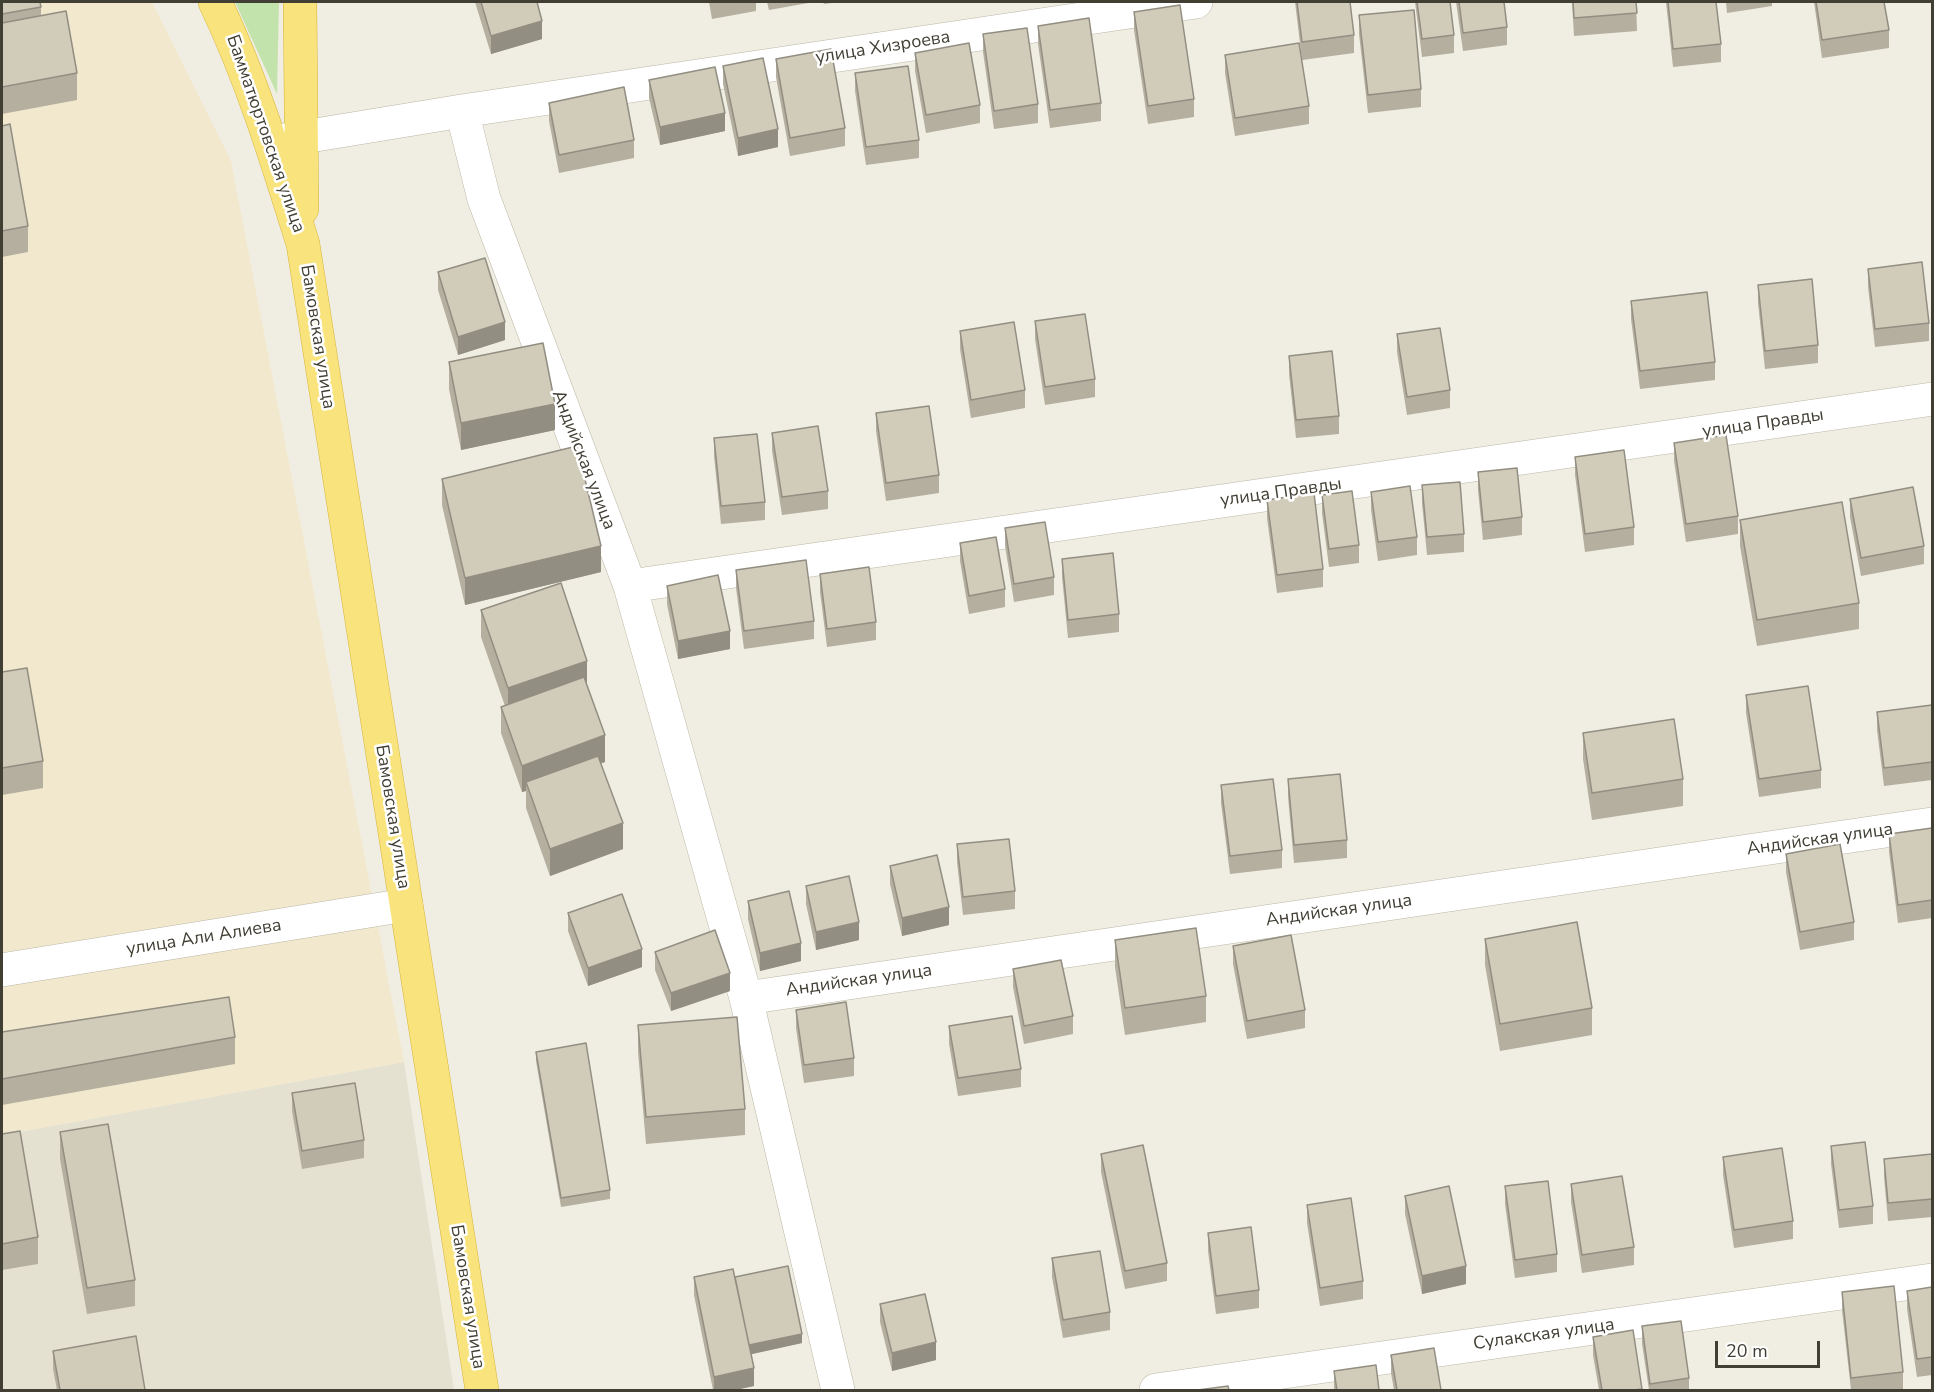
<!DOCTYPE html>
<html>
<head>
<meta charset="utf-8">
<style>
  body { margin:0 }
  #map { position:relative; width:1934px; height:1392px; overflow:hidden; background:#f0eee2; font-family:"Nunito Sans",sans-serif }
  canvas { display:block }
  .frame { position:absolute; inset:0; border:3px solid #413e33; pointer-events:none }
  .scale { position:absolute; left:1715px; top:1341px; width:105px; height:27px; box-sizing:border-box; border:3px solid #413e33; border-top:0; padding-left:8px; font-size:18px; line-height:21px; white-space:nowrap; color:#413e33; -webkit-text-stroke:4px #fff; paint-order:stroke }
</style>
</head>
<body>
<div id="map">
<canvas width="1934" height="1392"></canvas>
<div class="frame"></div>
<div class="scale">20 m</div>
</div>
<script>
const context = document.querySelector('canvas').getContext('2d');
context.lineJoin = 'round';
function paint(path, color) { context.fillStyle = color; context.fill(path, 'evenodd'); }
function stroke(path, color, width, dash) { context.strokeStyle = color; context.lineWidth = width; context.lineCap = dash ? 'butt' : 'round'; context.setLineDash(dash || []); context.stroke(path); }
function write(font, color, halo, rows, align = 'center') {
  context.font = font + ' "Nunito Sans",sans-serif'; context.lineWidth = 5; context.setLineDash([]); context.textBaseline = 'middle'; context.strokeStyle = halo; context.fillStyle = color; for (const [text, x, y, turn = 0] of rows) {
    context.save(); context.translate(x, y); context.rotate((+turn || 0) * Math.PI / 180); context.textAlign = isNaN(turn) ? turn : align; if (halo) context.strokeText(text, 0, 0); context.fillText(text, 0, 0); context.restore();
  }
}
const residential = new Path2D(`
  M404 1062 454 1390H2V1135Z`);
const commercial = new Path2D(`
  M2 2H152L231 161 404 1062 2 1135Z`);
const green = new Path2D(`
  M235 2H279L277 94Z`);
const minor = new Path2D(`
  M462 111 1196 2
  M273 142 462 111 484 199 630 586 746 998 838 1390
  M630 586 1932 399
  M2 970 406 905
  M746 998 1932 824
  M1156 1390 1932 1280`);
const trunk = new Path2D(`
  M215 2C252 79 277 161 303 244L482 1390
  M300 2 302 209`);
const wall = new Path2D(`
  M2 2 41 7V16L77 73V100L2 114Z
  M475 2H537L542 39 491 54Z
  M709 2H756V11L712 19Z
  M767 2H814L769 10Z
  M823 2H840L824 4Z
  M1295 2H1350L1354 35V53L1302 60Z
  M1415 2H1450L1454 35V53L1422 57Z
  M1456 2H1504L1507 27V45L1463 51Z
  M1572 2H1636L1637 31 1574 36Z
  M1666 2H1716L1721 44V62L1673 67Z
  M1726 2H1772V6L1727 13Z
  M1814 2H1884L1889 30V48L1822 58Z
  M1134 12 1194 99V117L1148 124 1134 30Z
  M1359 15 1421 89V107L1368 113 1359 34Z
  M1038 26 1101 103V121L1050 128 1038 44Z
  M983 34 1038 104V123L994 129 983 52Z
  M915 53 980 105V123L926 133 915 71Z
  M1225 55 1309 106V124L1235 136 1225 73Z
  M776 59 845 128V146L790 156 776 77Z
  M723 66 778 147 738 156 723 84Z
  M855 73 919 140V158L866 165 855 91Z
  M649 80 725 131 660 145 649 98Z
  M549 103 634 140V158L559 173 549 121Z
  M2 126 28 226V252L2 257Z
  M1868 269 1929 323V341L1875 347 1868 287Z
  M438 272 505 340 458 355 438 290Z
  M1758 285 1818 345V363L1765 369 1758 303Z
  M1631 301 1715 362V380L1640 389 1631 319Z
  M1035 321 1095 379V397L1045 405 1035 339Z
  M960 331 1025 390V408L971 418 960 349Z
  M1397 334 1450 390V408L1407 415 1397 352Z
  M1289 356 1339 416V434L1296 438 1289 374Z
  M449 362 555 430 461 450 449 389Z
  M876 413 939 475V493L886 501 876 431Z
  M772 433 828 491V509L782 515 772 451Z
  M714 438 765 502V520L721 524 714 456Z
  M1674 443 1738 516V534L1686 542 1674 461Z
  M1575 457 1634 527V545L1585 552 1575 475Z
  M1478 472 1522 517V535L1483 540 1478 490Z
  M442 479 601 572 465 605 442 505Z
  M1422 485 1464 534V552L1427 555 1422 503Z
  M1371 492 1417 537V555L1378 561 1371 510Z
  M1322 495 1359 545V563L1329 567 1322 513Z
  M1850 499 1924 546V564L1861 576 1850 517Z
  M1267 500 1323 569V587L1277 593 1267 518Z
  M1740 520 1859 603V629L1757 646 1740 546Z
  M1005 528 1054 577V595L1014 602 1005 546Z
  M960 543 1005 589V607L969 614 960 561Z
  M1062 559 1119 614V632L1068 638 1062 577Z
  M736 570 814 621V639L744 649 736 588Z
  M820 574 876 622V640L827 647 820 592Z
  M667 586 730 649 678 659 667 604Z
  M481 610 587 685 605 762 601 763 623 849 550 876 526 808V791L522 792 501 733V707L505 706 481 637Z
  M2 672 43 761V788L2 795Z
  M1746 695 1821 770V788L1759 797 1746 713Z
  M1932 705V780L1884 786 1877 730V712Z
  M1583 733 1683 779V806L1592 820 1583 759Z
  M1288 779 1347 840V858L1294 863 1288 797Z
  M1221 785 1282 850V868L1230 874 1221 803Z
  M1932 828V918L1898 923 1889 852V834Z
  M957 844 1015 891V909L963 915 957 862Z
  M1786 854 1854 922V940L1800 950 1786 872Z
  M890 866 949 925 902 936 890 884Z
  M806 886 859 940 816 950 806 904Z
  M748 901 801 961 760 971 748 919Z
  M568 913 642 967 588 986 568 931Z
  M1485 939 1592 1008V1035L1500 1051 1485 965Z
  M1115 940 1206 996V1022L1125 1035 1115 967Z
  M1233 946 1305 1010V1028L1247 1039 1233 964Z
  M655 952 730 991 671 1011 655 970Z
  M1013 969 1073 1016V1034L1024 1044 1013 987Z
  M796 1010 854 1058V1076L804 1083 796 1028Z
  M638 1025 745 1109V1135L646 1144 638 1052Z
  M949 1026 1021 1069V1087L958 1096 949 1044Z
  M2 1032 235 1037V1064L2 1105Z
  M536 1052 610 1190V1199L561 1207 536 1061Z
  M292 1093 364 1140V1158L302 1169 292 1111Z
  M60 1132 135 1280V1306L87 1314 60 1159Z
  M2 1134 38 1237V1264L2 1270Z
  M1831 1146 1873 1206V1224L1839 1228 1831 1164Z
  M1101 1154 1167 1263V1281L1125 1289 1101 1172Z
  M1932 1154V1217L1888 1221 1884 1177V1159Z
  M1723 1157 1793 1221V1239L1734 1248 1723 1175Z
  M1571 1184 1634 1247V1265L1582 1273 1571 1202Z
  M1505 1186 1557 1254V1272L1515 1278 1505 1204Z
  M1405 1196 1466 1284 1422 1294 1405 1214Z
  M1307 1205 1363 1281V1299L1320 1306 1307 1223Z
  M1208 1233 1259 1290V1308L1216 1314 1208 1251Z
  M1052 1258 1110 1312V1330L1063 1338 1052 1277Z
  M694 1277H735L802 1343 751 1354 754 1386 735 1390H713L694 1295Z
  M1932 1287V1375L1917 1377 1907 1309V1291Z
  M1842 1292 1903 1372V1390H1851L1842 1310Z
  M880 1304 936 1360 892 1371 880 1322Z
  M1642 1326 1689 1378V1390H1649L1642 1344Z
  M1633 1330 1642 1390H1599L1593 1355V1337Z
  M53 1351 145 1390H57L53 1369Z
  M1391 1355 1441 1390H1394L1391 1373Z
  M1334 1371 1379 1390H1334Z`);
const shadedWall = new Path2D(`
  M542 21V39L491 54V36Z
  M725 113V131L660 145V127Z
  M778 129V147L738 156V138Z
  M505 322V340L458 355V337Z
  M555 404V430L461 450V423Z
  M601 546V572L465 605V578Z
  M730 631V649L678 659V641Z
  M587 661V688L508 715V688Z
  M605 735V762L529 790 526 782V791L522 792V766Z
  M623 823V849L550 876V849Z
  M949 907V925L902 936V918Z
  M859 922V940L816 950V932Z
  M801 943V961L760 971V953Z
  M642 949V967L588 986V968Z
  M730 973V991L671 1011V993Z
  M1466 1266V1284L1422 1294V1276Z
  M802 1334V1343L748 1355V1345Z
  M936 1342V1360L892 1371V1353Z
  M754 1368V1386L735 1390H714V1377Z`);
const building = new Path2D(`
  M2 2H40L41 7 2 14Z
  M481 2H537L542 21 491 36Z
  M1297 2H1350L1354 35 1302 42Z
  M1417 2H1450L1454 35 1422 39Z
  M1459 2H1504L1507 27 1463 33Z
  M1573 2H1636L1637 13 1574 18Z
  M1668 2H1716L1721 44 1673 49Z
  M1816 2H1884L1889 30 1822 40Z
  M1180 5 1194 99 1148 106 1134 12Z
  M1414 10 1421 89 1368 95 1359 15Z
  M66 11 77 73 2 87V23Z
  M1089 18 1101 103 1050 110 1038 26Z
  M1027 28 1038 104 994 111 983 34Z
  M969 43 980 105 926 115 915 53Z
  M1299 43 1309 106 1235 118 1225 55Z
  M831 49 845 128 790 138 776 59Z
  M763 58 778 129 738 138 723 66Z
  M908 66 919 140 866 147 855 73Z
  M715 67 725 113 660 127 649 80Z
  M624 87 634 140 559 155 549 103Z
  M10 124 28 226 2 231V126Z
  M485 258 505 322 458 337 438 272Z
  M1922 262 1929 323 1875 329 1868 269Z
  M1812 279 1818 345 1765 351 1758 285Z
  M1707 292 1715 362 1640 371 1631 301Z
  M1085 314 1095 379 1045 387 1035 321Z
  M1014 322 1025 390 971 400 960 331Z
  M1440 328 1450 390 1407 397 1397 334Z
  M543 343 555 404 461 423 449 362Z
  M1332 351 1339 416 1296 420 1289 356Z
  M929 406 939 475 886 483 876 413Z
  M818 426 828 491 782 497 772 433Z
  M757 434 765 502 721 506 714 438Z
  M1726 435 1738 516 1686 524 1674 443Z
  M577 446 601 546 465 578 442 479Z
  M1624 450 1634 527 1585 534 1575 457Z
  M1517 468 1522 517 1483 522 1478 472Z
  M1460 482 1464 534 1427 537 1422 485Z
  M1410 486 1417 537 1378 542 1371 492Z
  M1913 487 1924 546 1861 558 1850 499Z
  M1352 491 1359 545 1329 549 1322 495Z
  M1314 493 1323 569 1277 575 1267 500Z
  M1842 502 1859 603 1757 620 1740 520Z
  M1045 522 1054 577 1014 584 1005 528Z
  M996 537 1005 589 969 596 960 543Z
  M1113 553 1119 614 1068 620 1062 559Z
  M806 560 814 621 744 631 736 570Z
  M869 567 876 622 827 629 820 574Z
  M718 575 730 631 678 641 667 586Z
  M561 583 587 661 508 688 481 610Z
  M27 668 43 761 2 768V672Z
  M584 677 605 735 522 766 501 707Z
  M1808 686 1821 770 1759 779 1746 695Z
  M1932 705V762L1884 768 1877 712Z
  M1674 719 1683 779 1592 793 1583 733Z
  M598 756 623 823 550 849 526 782Z
  M1340 774 1347 840 1294 845 1288 779Z
  M1273 779 1282 850 1230 856 1221 785Z
  M1932 828V900L1898 905 1889 834Z
  M1009 839 1015 891 963 897 957 844Z
  M1840 844 1854 922 1800 932 1786 854Z
  M937 855 949 907 902 918 890 866Z
  M849 876 859 922 816 932 806 886Z
  M789 891 801 943 760 953 748 901Z
  M622 894 642 949 588 968 568 913Z
  M1577 922 1592 1008 1500 1024 1485 939Z
  M1196 928 1206 996 1125 1008 1115 940Z
  M715 930 730 973 671 993 655 952Z
  M1291 935 1305 1010 1247 1021 1233 946Z
  M1061 960 1073 1016 1024 1026 1013 969Z
  M229 997 235 1037 2 1079V1032Z
  M846 1002 854 1058 804 1065 796 1010Z
  M1012 1016 1021 1069 958 1078 949 1026Z
  M737 1017 745 1109 646 1117 638 1025Z
  M586 1043 610 1190 561 1198 536 1052Z
  M355 1083 364 1140 302 1151 292 1093Z
  M108 1124 135 1280 87 1288 60 1132Z
  M20 1131 38 1237 2 1244V1134Z
  M1865 1142 1873 1206 1839 1210 1831 1146Z
  M1143 1145 1167 1263 1125 1271 1101 1154Z
  M1782 1148 1793 1221 1734 1230 1723 1157Z
  M1932 1154V1199L1888 1203 1884 1159Z
  M1622 1176 1634 1247 1582 1255 1571 1184Z
  M1548 1181 1557 1254 1515 1260 1505 1186Z
  M1449 1186 1466 1266 1422 1276 1405 1196Z
  M1351 1198 1363 1281 1320 1288 1307 1205Z
  M1251 1227 1259 1290 1216 1296 1208 1233Z
  M1100 1251 1110 1312 1063 1320 1052 1258Z
  M788 1266 802 1334 749 1345 735 1277Z
  M733 1269 754 1368 714 1377 694 1277Z
  M1894 1286 1903 1372 1851 1378 1842 1292Z
  M1932 1287V1357L1917 1359 1907 1291Z
  M925 1294 936 1342 892 1353 880 1304Z
  M1681 1321 1689 1378 1650 1384 1642 1326Z
  M1633 1330 1642 1389 1635 1390H1602L1593 1337Z
  M136 1336 145 1390H60L53 1351Z
  M1434 1348 1441 1390H1397L1391 1355Z
  M1376 1365 1379 1390H1337L1334 1371Z
  M1228 1386 1229 1390H1198Z`);
const streetNames = [
  ["улица Хизроева",883,48,-9],
  ["Бамматюртовская улица",265,134,71],
  ["Бамовская улица",317,337,81],
  ["улица Правды",1763,424,-8],
  ["Андийская улица",583,460,69],
  ["улица Правды",1281,493,-8],
  ["Бамовская улица",392,817,81],
  ["Андийская улица",1820,840,-8],
  ["Андийская улица",1339,911,-8],
  ["улица Али Алиева",204,938,-9],
  ["Андийская улица",859,981,-8],
  ["Бамовская улица",467,1297,81],
  ["Сулакская улица",1544,1335,-8]
];
paint(residential, '#e4e1d1');
paint(commercial, '#f2e8cd');
paint(green, '#c3e3ac');
stroke(minor, '#bbb7a6', 34);
stroke(trunk, '#d5b238', 34);
stroke(minor, '#fff', 33);
stroke(trunk, '#f8e37d', 33);
paint(wall, '#b4af9f');
paint(shadedWall, '#928e82');
paint(building, '#d1cbb9');
stroke(building, '#928e82', 1.5);
write('18px', '#413e33', '#fff', streetNames);
</script>
</body>
</html>
